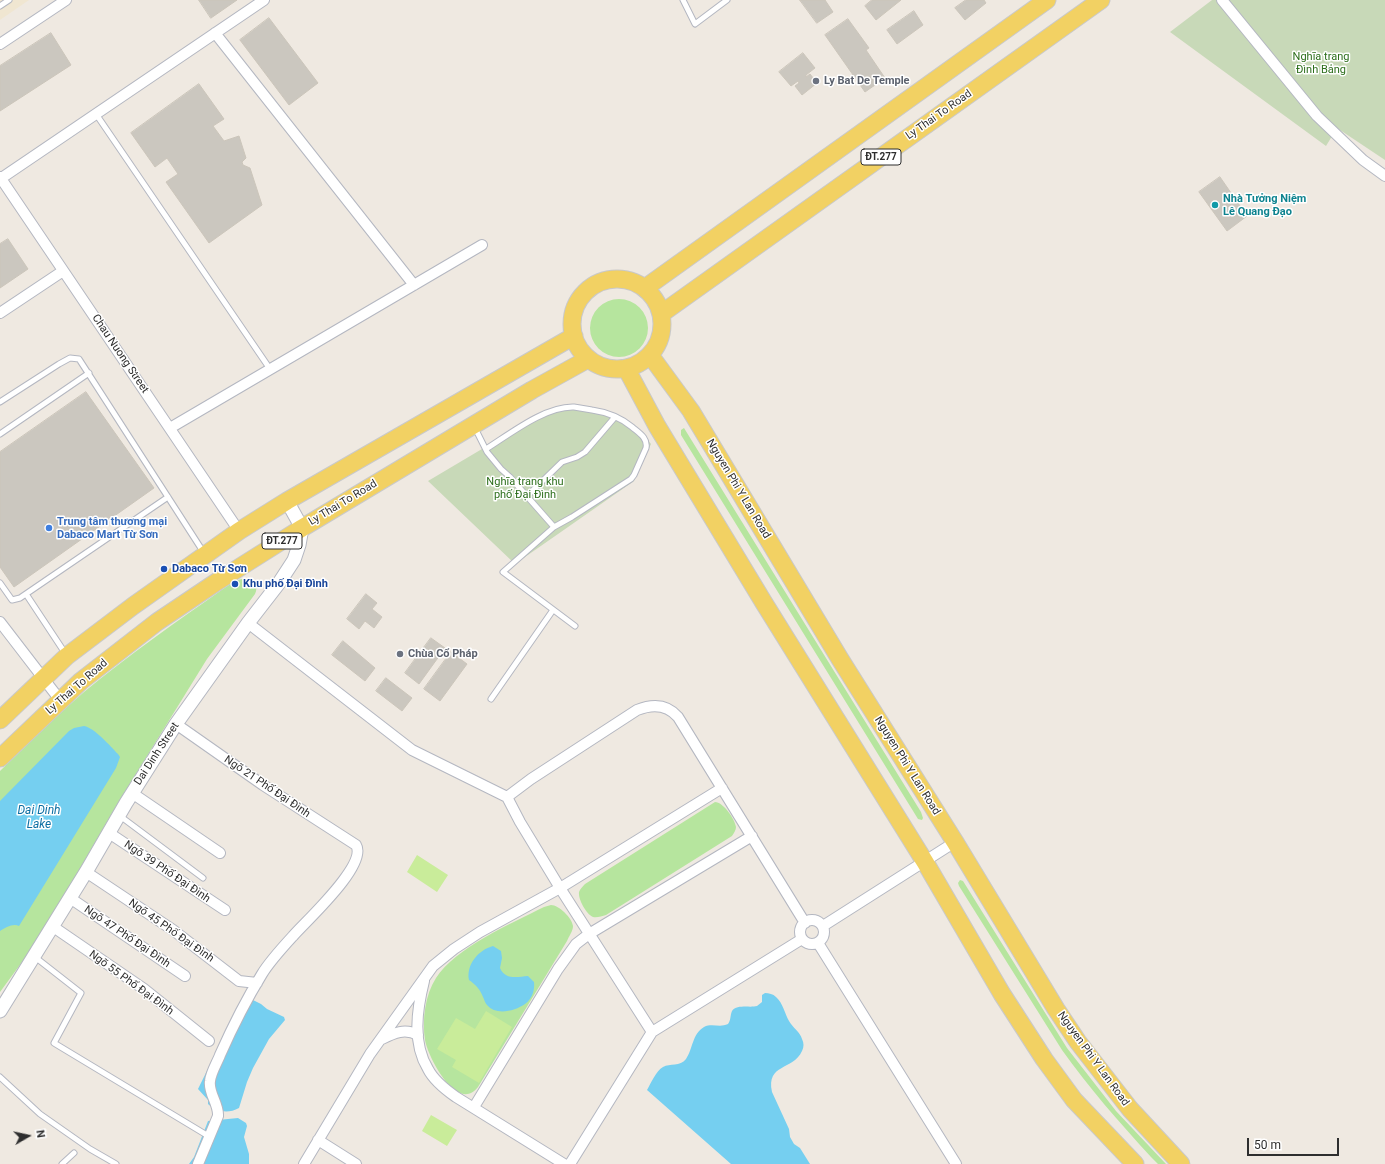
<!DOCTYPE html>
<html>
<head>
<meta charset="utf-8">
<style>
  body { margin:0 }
  #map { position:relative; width:1385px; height:1164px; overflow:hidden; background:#efe9e1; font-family:Roboto,sans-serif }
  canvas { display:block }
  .north { position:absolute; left:8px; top:1116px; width:40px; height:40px; -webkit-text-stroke:3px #fff; paint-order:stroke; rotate:81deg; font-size:11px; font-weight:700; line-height:16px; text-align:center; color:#2e2e2e }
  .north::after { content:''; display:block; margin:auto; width:14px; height:18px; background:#2e2e2e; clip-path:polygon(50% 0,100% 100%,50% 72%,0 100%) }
  .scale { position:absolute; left:1247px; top:1138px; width:92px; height:18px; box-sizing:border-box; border:2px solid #2e2e2e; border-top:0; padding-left:5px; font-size:12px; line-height:14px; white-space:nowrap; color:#2e2e2e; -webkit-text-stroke:3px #fff; paint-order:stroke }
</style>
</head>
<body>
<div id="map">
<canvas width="1385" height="1164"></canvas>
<div class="north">N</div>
<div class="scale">50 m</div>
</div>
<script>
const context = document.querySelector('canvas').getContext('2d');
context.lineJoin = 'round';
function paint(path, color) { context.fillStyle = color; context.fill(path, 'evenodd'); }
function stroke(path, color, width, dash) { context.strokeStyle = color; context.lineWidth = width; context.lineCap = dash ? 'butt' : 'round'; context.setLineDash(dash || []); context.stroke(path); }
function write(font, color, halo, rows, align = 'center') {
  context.font = font + ' Roboto,sans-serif'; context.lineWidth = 3; context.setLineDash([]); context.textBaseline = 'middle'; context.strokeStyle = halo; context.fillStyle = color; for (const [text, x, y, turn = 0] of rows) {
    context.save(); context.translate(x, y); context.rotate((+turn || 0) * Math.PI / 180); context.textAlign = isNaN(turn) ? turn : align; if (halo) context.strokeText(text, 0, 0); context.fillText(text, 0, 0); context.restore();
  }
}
const education = new Path2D(`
  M0 0H29L0 20Z`);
const green = new Path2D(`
  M590 328a29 29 0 1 1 58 0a29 29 0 1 1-58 0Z
  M684 428 921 812 923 818 922 820 918 819 681 435V430Z
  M245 578C254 577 259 586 255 594L207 659 118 803 39 939 0 992V771C28 744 55 717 84 692 129 655 176 622 223 589L235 581Z
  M715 802C723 802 735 819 736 827 736 830 734 833 732 836L606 915C602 916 597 918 593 917 586 914 578 899 579 892 580 889 583 886 585 884Z
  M960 880 963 881 1067 1048 1116 1111 1166 1164H1158L1151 1157C1119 1122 1089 1088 1062 1050L959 886 958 883Z
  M551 905C559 905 572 918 573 926 573 931 569 936 567 941L478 1087C457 1114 428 1057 425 1040 422 1020 425 995 436 978 455 948 512 923 544 907Z`);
const cemetery = new Path2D(`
  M1212 0H1385V160L1337 128 1326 146 1170 32Z
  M579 405C612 410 631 417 651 444L634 481 515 564 428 481 546 411 561 406Z`);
const pitch = new Path2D(`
  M417 855 448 875 437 892 407 872Z
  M486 1011 512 1027 479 1083 452 1067 456 1060 437 1049 456 1018 475 1029Z
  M431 1115 457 1130 447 1146 422 1131Z`);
const water = new Path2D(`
  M84 726C95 728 110 746 118 754L120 757 116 768 19 926C13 923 5 928 0 931V801L69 731 74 728Z
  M493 946 501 951 502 958 500 968C505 980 517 977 528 976L534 982C535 990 532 999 525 1004 515 1011 496 1016 487 1005 485 1003 484 999 483 997 480 989 476 985 469 980 466 965 478 950 493 946Z
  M765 993C769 993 773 994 776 997 783 1003 785 1014 789 1021 793 1028 800 1032 802 1039 804 1043 804 1047 802 1051 793 1071 766 1063 772 1092L789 1129 790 1137 794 1144 800 1148 810 1164H731L647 1090C651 1083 656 1071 663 1067 670 1063 680 1067 686 1059 693 1049 692 1034 704 1027 712 1023 720 1028 728 1024 731 1020 730 1016 732 1011 737 1004 750 1008 757 1006L762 1002V995Z
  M247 997 261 1004 267 1009 284 1017 285 1020 269 1039 253 1068 247 1082 239 1108C228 1114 217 1112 208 1104V1100L198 1089 232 1020Z
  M238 1118 246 1123 247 1126 244 1137 249 1154V1164H189L194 1157 208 1121Z`);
const building = new Path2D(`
  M199 0H237L211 18Z
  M800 0H825L833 12 817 23Z
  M872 0H901L876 20 865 6Z
  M966 0H984L986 3 965 20 955 8Z
  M914 11 923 25 897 44 887 30Z
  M269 18 318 83 289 105 240 40Z
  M848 19 869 48 866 50 885 78 865 92 825 35Z
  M51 33 71 65 0 111V66Z
  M803 53 815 68 806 75V77L810 74 817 83 802 95 795 86 799 83 798 81 791 86 779 72Z
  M199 84 224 119 213 126 224 141 239 136 246 158 242 162 243 165 250 168 262 205 209 243 166 182 178 174 167 158 155 167 131 133Z
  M1220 177 1247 216 1227 231 1199 192Z
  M8 239 28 269 0 288V244Z
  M86 392 154 488 14 587 0 567V452Z
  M366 594 377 603 372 609 382 617 374 628 365 621 359 629 347 619Z
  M431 638 445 648 419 684 405 673Z
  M343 641 375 668 365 681 332 655Z
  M451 652 467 664 440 701 424 689Z
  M386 678 412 698 402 711 376 691Z`);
const service = new Path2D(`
  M683 0 695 24 727 0
  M0 6 9 0
  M96 114 270 369
  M0 402 59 364 70 358 79 359 204 553
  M475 428 487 452 501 469 510 477 554 527 503 572 575 626
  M0 434 89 373
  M486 449C510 434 545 406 574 407 580 408 586 409 592 410 606 412 621 418 632 427 639 433 648 438 646 448L634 475 631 479 572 517 554 527
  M527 496 562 462 577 457 585 452 615 417
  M0 583 12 600 20 598 168 497
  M26 594 65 653
  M491 699 553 610
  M120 816 203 878
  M35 957 81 993 54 1043 210 1137
  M0 1077 40 1114 90 1149 116 1164
  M62 1164 74 1153`);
const minor = new Path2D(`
  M1222 0 1317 116 1363 160 1385 176
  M215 33 414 285
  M0 44 66 0
  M0 177 239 531
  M0 179 264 0
  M0 313 63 271
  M170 428 482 245
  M0 622 60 700
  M248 623 412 750 507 797 520 822 560 888 652 1032
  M176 724 263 785 356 845C368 865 306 921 293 936 282 948 270 961 262 974 246 1000 232 1028 220 1055 217 1063 211 1072 210 1081 208 1093 219 1104 218 1116L198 1164
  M132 793 220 853
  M507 797 531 779 637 710C652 704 667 704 678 717L805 923
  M109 833 225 910
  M86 872 173 930 239 981 257 983
  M70 898 185 976
  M800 932a12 12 0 1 1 24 0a12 12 0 1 1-24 0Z
  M52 926 144 989 209 1041
  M823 926 955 842
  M818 943 956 1164
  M424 981C417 1009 412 1043 428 1069 434 1081 446 1090 456 1097L564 1164
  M382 1039C394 1033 405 1028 418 1035
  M474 1107 558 969 576 944 589 934 752 836
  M318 1140 356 1164
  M304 1164 370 1054 433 966 454 949 480 932 560 888 722 788
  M570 1164 652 1032 802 939`);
const tertiary = new Path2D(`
  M0 1011 86 872 126 803 176 724 248 623 279 583 294 560 299 545 302 528 287 501`);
const primary = new Path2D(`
  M572 324a45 45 0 1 1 90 0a45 45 0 1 1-90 0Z
  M645 288 1047 0
  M661 314 1101 0
  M650 355 691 411 840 659 955 842 1056 1009 1078 1042 1130 1109 1181 1164
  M626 368 657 426 764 603 925 862 1002 994 1044 1059 1074 1100 1135 1164
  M0 720 67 656 133 606 239 531 287 501 574 336
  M0 758 81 681 157 622 218 581 302 528 532 390 588 359`);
const markers = [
  [816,81,4,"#6b7280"],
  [1215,205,4,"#0f9aa8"],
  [49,528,4,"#3f7fe0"],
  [164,569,4,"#1a4fb4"],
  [235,584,4,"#1a4fb4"],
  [400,654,4,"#6b7280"]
];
const shields = [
  [881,157,40],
  [282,541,40]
];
const shieldNames = [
  ["ĐT.277",881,157],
  ["ĐT.277",282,541]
];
const parkNames = [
  ["Nghĩa trang",1321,57],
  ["Đình Bảng",1321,70],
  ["Nghĩa trang khu",525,482],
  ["phố Đại Đình",525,495]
];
const worshipNames = [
  ["Ly Bat De Temple",824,81],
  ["Chùa Cổ Pháp",408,654]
];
const streetNames = [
  ["Ly Thai To Road",939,115,-35],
  ["Chau Nuong Street",120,354,56],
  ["Nguyen Phi Y Lan Road",738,489,59],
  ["Ly Thai To Road",343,503,-31],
  ["Ly Thai To Road",77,687,-41],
  ["Dai Dinh Street",157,754,-57],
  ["Nguyen Phi Y Lan Road",907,766,58],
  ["Ngõ 21 Phố Đại Đình",267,787,34],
  ["Ngõ 39 Phố Đại Đình",167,872,34],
  ["Ngõ 45 Phố Đại Đình",171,931,35],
  ["Ngõ 47 Phố Đại Đình",127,937,34],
  ["Ngõ 55 Phố Đại Đình",131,983,36],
  ["Nguyen Phi Y Lan Road",1093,1059,54]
];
const cultureNames = [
  ["Nhà Tưởng Niệm",1223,199],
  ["Lê Quang Đạo",1223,212]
];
const shopNames = [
  ["Trung tâm thương mại",57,522],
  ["Dabaco Mart Từ Sơn",57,535]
];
const transitNames = [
  ["Dabaco Từ Sơn",172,569],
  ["Khu phố Đại Đình",243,584]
];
const waterNames = [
  ["Dai Dinh",39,811],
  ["Lake",39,825]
];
paint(education, '#f0e6d1');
paint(green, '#b6e59e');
paint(cemetery, '#c8d9b8');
paint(pitch, '#c9ec9a');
paint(water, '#75cff0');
paint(building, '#cbc7bf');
stroke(building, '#cbc5ba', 1);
stroke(service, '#b4b7c1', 7);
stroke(minor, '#b4b7c1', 12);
stroke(tertiary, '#b4b7c1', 15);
stroke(primary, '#c9c9c9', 19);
stroke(service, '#fff', 5);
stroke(minor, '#fff', 10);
stroke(tertiary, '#fff', 13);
stroke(primary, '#f2d163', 17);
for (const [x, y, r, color] of markers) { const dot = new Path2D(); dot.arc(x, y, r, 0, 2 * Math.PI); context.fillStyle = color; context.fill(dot); stroke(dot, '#fff', 1.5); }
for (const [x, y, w] of shields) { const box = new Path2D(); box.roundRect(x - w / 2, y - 8, w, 16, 3); context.fillStyle = '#fff'; context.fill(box); stroke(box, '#2e2e2e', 1); }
write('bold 10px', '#2e2e2e', null, shieldNames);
write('11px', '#2c6e1b', '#fff', parkNames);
write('bold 11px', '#5b616d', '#fff', worshipNames, 'left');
write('11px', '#2e2e2e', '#fff', streetNames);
write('bold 11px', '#0d838f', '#fff', cultureNames, 'left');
write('bold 11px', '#366cbe', '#fff', shopNames, 'left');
write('bold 11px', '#164399', '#fff', transitNames, 'left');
write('italic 12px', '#0d6fa3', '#fff', waterNames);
</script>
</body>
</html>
